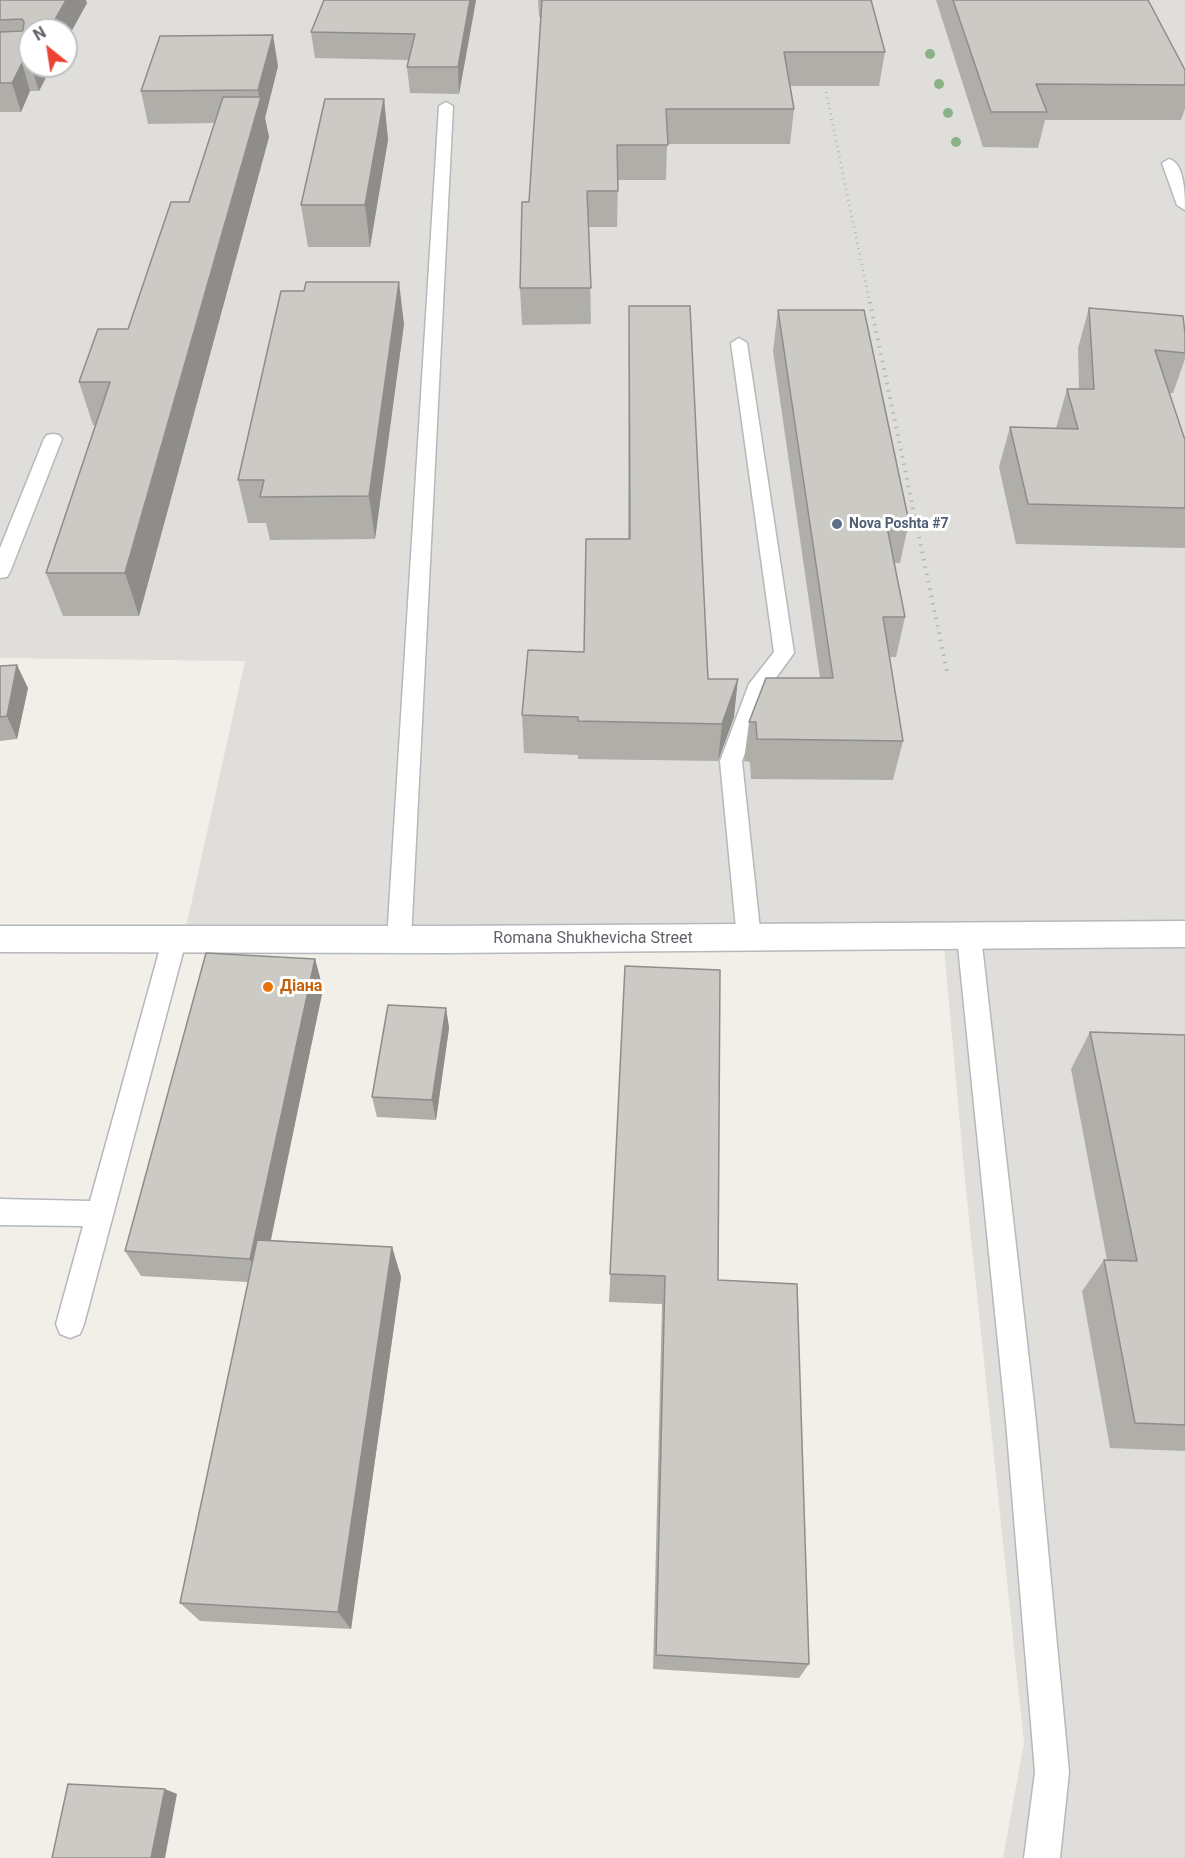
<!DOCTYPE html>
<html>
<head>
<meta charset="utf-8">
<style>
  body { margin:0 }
  #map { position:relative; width:1185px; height:1858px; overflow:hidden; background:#f1efe8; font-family:Roboto,sans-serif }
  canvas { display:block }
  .north { position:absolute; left:18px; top:18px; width:60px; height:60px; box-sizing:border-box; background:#fff; border:2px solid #bfc1c3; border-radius:50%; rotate:330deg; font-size:16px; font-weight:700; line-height:24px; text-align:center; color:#5f6368 }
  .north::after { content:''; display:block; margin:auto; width:21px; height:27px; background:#ea4335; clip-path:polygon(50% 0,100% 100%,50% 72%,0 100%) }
</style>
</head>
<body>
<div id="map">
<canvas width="1185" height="1858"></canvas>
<div class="north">N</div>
</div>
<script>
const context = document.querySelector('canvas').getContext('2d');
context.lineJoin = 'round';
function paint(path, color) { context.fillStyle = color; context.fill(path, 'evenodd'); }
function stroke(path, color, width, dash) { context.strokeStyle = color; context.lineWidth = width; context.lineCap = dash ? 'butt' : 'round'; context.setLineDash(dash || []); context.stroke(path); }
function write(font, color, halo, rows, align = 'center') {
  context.font = font + ' Roboto,sans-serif'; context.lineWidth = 6; context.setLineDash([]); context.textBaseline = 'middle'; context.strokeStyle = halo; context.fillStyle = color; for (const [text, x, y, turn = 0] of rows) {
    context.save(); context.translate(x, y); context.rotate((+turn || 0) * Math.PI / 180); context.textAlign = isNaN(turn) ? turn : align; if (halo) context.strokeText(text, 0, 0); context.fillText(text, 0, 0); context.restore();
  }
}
const industrial = new Path2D(`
  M0 0H1185V1858H1003L1024 1743 965 1180 943 936 183 941 245 661 0 658ZM30 30H66V66H30Z`);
const service = new Path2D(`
  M446 102 453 106 411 940 408 947 399 950 390 947 387 940 439 106Z
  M1169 159C1185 163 1185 196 1185 210L1177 205 1162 163Z
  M739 338 747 343 794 653 770 686 742 761 761 939 758 946 749 949 740 946 737 939 720 761 749 684 774 652 731 343Z
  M53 434 59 435 62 439 10 572 7 577 0 578V548L44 439 47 435Z
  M969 926 978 929 981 936 1036 1422 1069 1772 1060 1858H1024L1035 1772 1006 1422 957 936 960 929Z
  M174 931 183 934 186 941 84 1324 80 1334 70 1338 60 1334 56 1324 83 1226 0 1225V1199L90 1201 162 941 165 934Z`);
const tertiary = new Path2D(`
  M1185 921V947L444 953 0 952V926H444Z`);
const railFar1 = new Path2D(`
  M826 92 870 304`);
const rail = new Path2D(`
  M870 302 947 671`);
const trees = [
  [930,54],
  [939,84],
  [948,113],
  [956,142]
];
const wall = new Path2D(`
  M0 0 87 3 66 41V30H30V66H52L39 91H30L21 112H0Z
  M476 0 459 94 410 93 407 67 409 60 315 58 311 32Z
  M538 0H871L885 52 879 86H790L794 109 790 144H667L666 180H618L617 227H589L591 324 522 325 520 288 529 202 541 17H539Z
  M936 0H1148L1185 70V109L1181 120H1045L1038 148 983 147Z
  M278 66 265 118 269 137 139 616H63L46 573 96 425H93L79 382 128 329 189 202 215 123 148 124 141 91Z
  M384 99 388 140 370 247H308L301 205Z
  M629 306 708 679 734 717 718 761 578 759V755L524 753 522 715 584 652 628 539Z
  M1089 308 1185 334V359L1173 393H1169L1185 440V548L1016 544 999 467 1010 427 1056 428 1067 389H1079L1078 348Z
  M778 310 909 522 900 563H894L905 617 896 657H890L903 741 893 780 751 779 750 762 744 761 749 722 820 678 773 351Z
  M404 324 375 539 270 540 266 523H248L238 480Z
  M0 666 28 688 17 739 0 741Z
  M315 959 323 989 270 1240 392 1247 401 1277 351 1629 200 1621 180 1603 248 1282 141 1276 125 1251Z
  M625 966 809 1664 799 1678 653 1669 662 1304 609 1302Z
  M446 1008 449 1028 436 1120 377 1117 372 1097Z
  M1090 1032 1185 1035V1451L1110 1448 1082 1291 1104 1260H1107L1071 1069Z`);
const shadedWall = new Path2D(`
  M66 0H86L87 3 66 41V30H49Z
  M470 0H476L459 94 458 67Z
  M273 35 278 66 265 118 269 137 139 616 125 573 260 101 258 90Z
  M22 63 30 91 21 112 12 83Z
  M31 66H52L39 91Z
  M384 99 388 140 370 247 365 205Z
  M399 282 404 324 375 539 369 496Z
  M17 665 28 688 17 739 7 716Z
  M738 679 734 717 718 761 722 724Z
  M315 959 323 989 262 1283 250 1259Z
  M446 1008 449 1028 436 1120 432 1100Z
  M392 1247 401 1277 351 1629 338 1612Z
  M165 1789 177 1794 165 1858H151Z`);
const building = new Path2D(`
  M0 0H66L49 30H30V63H22L12 83H0V32L23 31 24 22 22 19 0 20Z
  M324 0H470L458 67H407L415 34 311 32Z
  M542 0H871L885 52H784L794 109H666L668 145H617L618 191H587L591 288H520L522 202H529Z
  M953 0H1148L1185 70V85L1036 84 1047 112H991Z
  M273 35 258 90 141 91 160 36Z
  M223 97H261L125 573H46L110 382H79L98 329H128L171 202H189Z
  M325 99H384L365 205H301Z
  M306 282H399L369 496 260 497 264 480H238L281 291H304Z
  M629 306H690L708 679H738L722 724 578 721V717L522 715 528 650 584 652 586 539H630Z
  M1089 308 1183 316 1185 334V353L1155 350 1185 440V508L1028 504 1010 427 1078 429 1067 389H1094Z
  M778 310H864L909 522H886L905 617H883L903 741 757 739 756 722H749L766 678H833Z
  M17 665 7 716 0 717V666Z
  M206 953 315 959 250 1259 125 1251Z
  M625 966 720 970 718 1280 797 1284 809 1664 656 1655 665 1276 610 1274Z
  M388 1005 446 1008 432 1100 372 1097Z
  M1090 1032 1185 1035V1425L1135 1423 1104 1260 1137 1261Z
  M257 1240 392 1247 338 1612 180 1603Z
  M68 1784 165 1789 151 1858H52Z`);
const markers = [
  [837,524,6,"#5c6f8a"],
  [268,987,6,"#e8710a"]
];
const farServicenames = [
  ["Nova Poshta #7",849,524]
];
const streetNames = [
  ["Romana Shukhevicha Street",593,939]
];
const foodNames = [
  ["Діана",280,987]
];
paint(industrial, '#e0deda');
stroke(service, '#b5b8bc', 3);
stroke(tertiary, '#b5b8bc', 3);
paint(service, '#fff');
paint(tertiary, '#fff');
stroke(railFar1, '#b6b7b8', 3, [1, 4.5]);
stroke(rail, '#b6b7b8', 4, [1.5, 6]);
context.fillStyle = '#89b387';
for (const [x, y] of trees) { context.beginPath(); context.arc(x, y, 5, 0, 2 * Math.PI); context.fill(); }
paint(wall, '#afaea9');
paint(shadedWall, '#8f8d8a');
paint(building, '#cccac5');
stroke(building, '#8f8d8a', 1.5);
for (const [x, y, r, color] of markers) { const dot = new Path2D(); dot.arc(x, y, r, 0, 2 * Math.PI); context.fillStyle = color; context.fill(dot); stroke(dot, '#fff', 2); }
write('bold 14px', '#4e5e75', '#fff', farServicenames, 'left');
write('16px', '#5f6368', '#fff', streetNames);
write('bold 16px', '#c56008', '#fff', foodNames, 'left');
</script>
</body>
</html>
